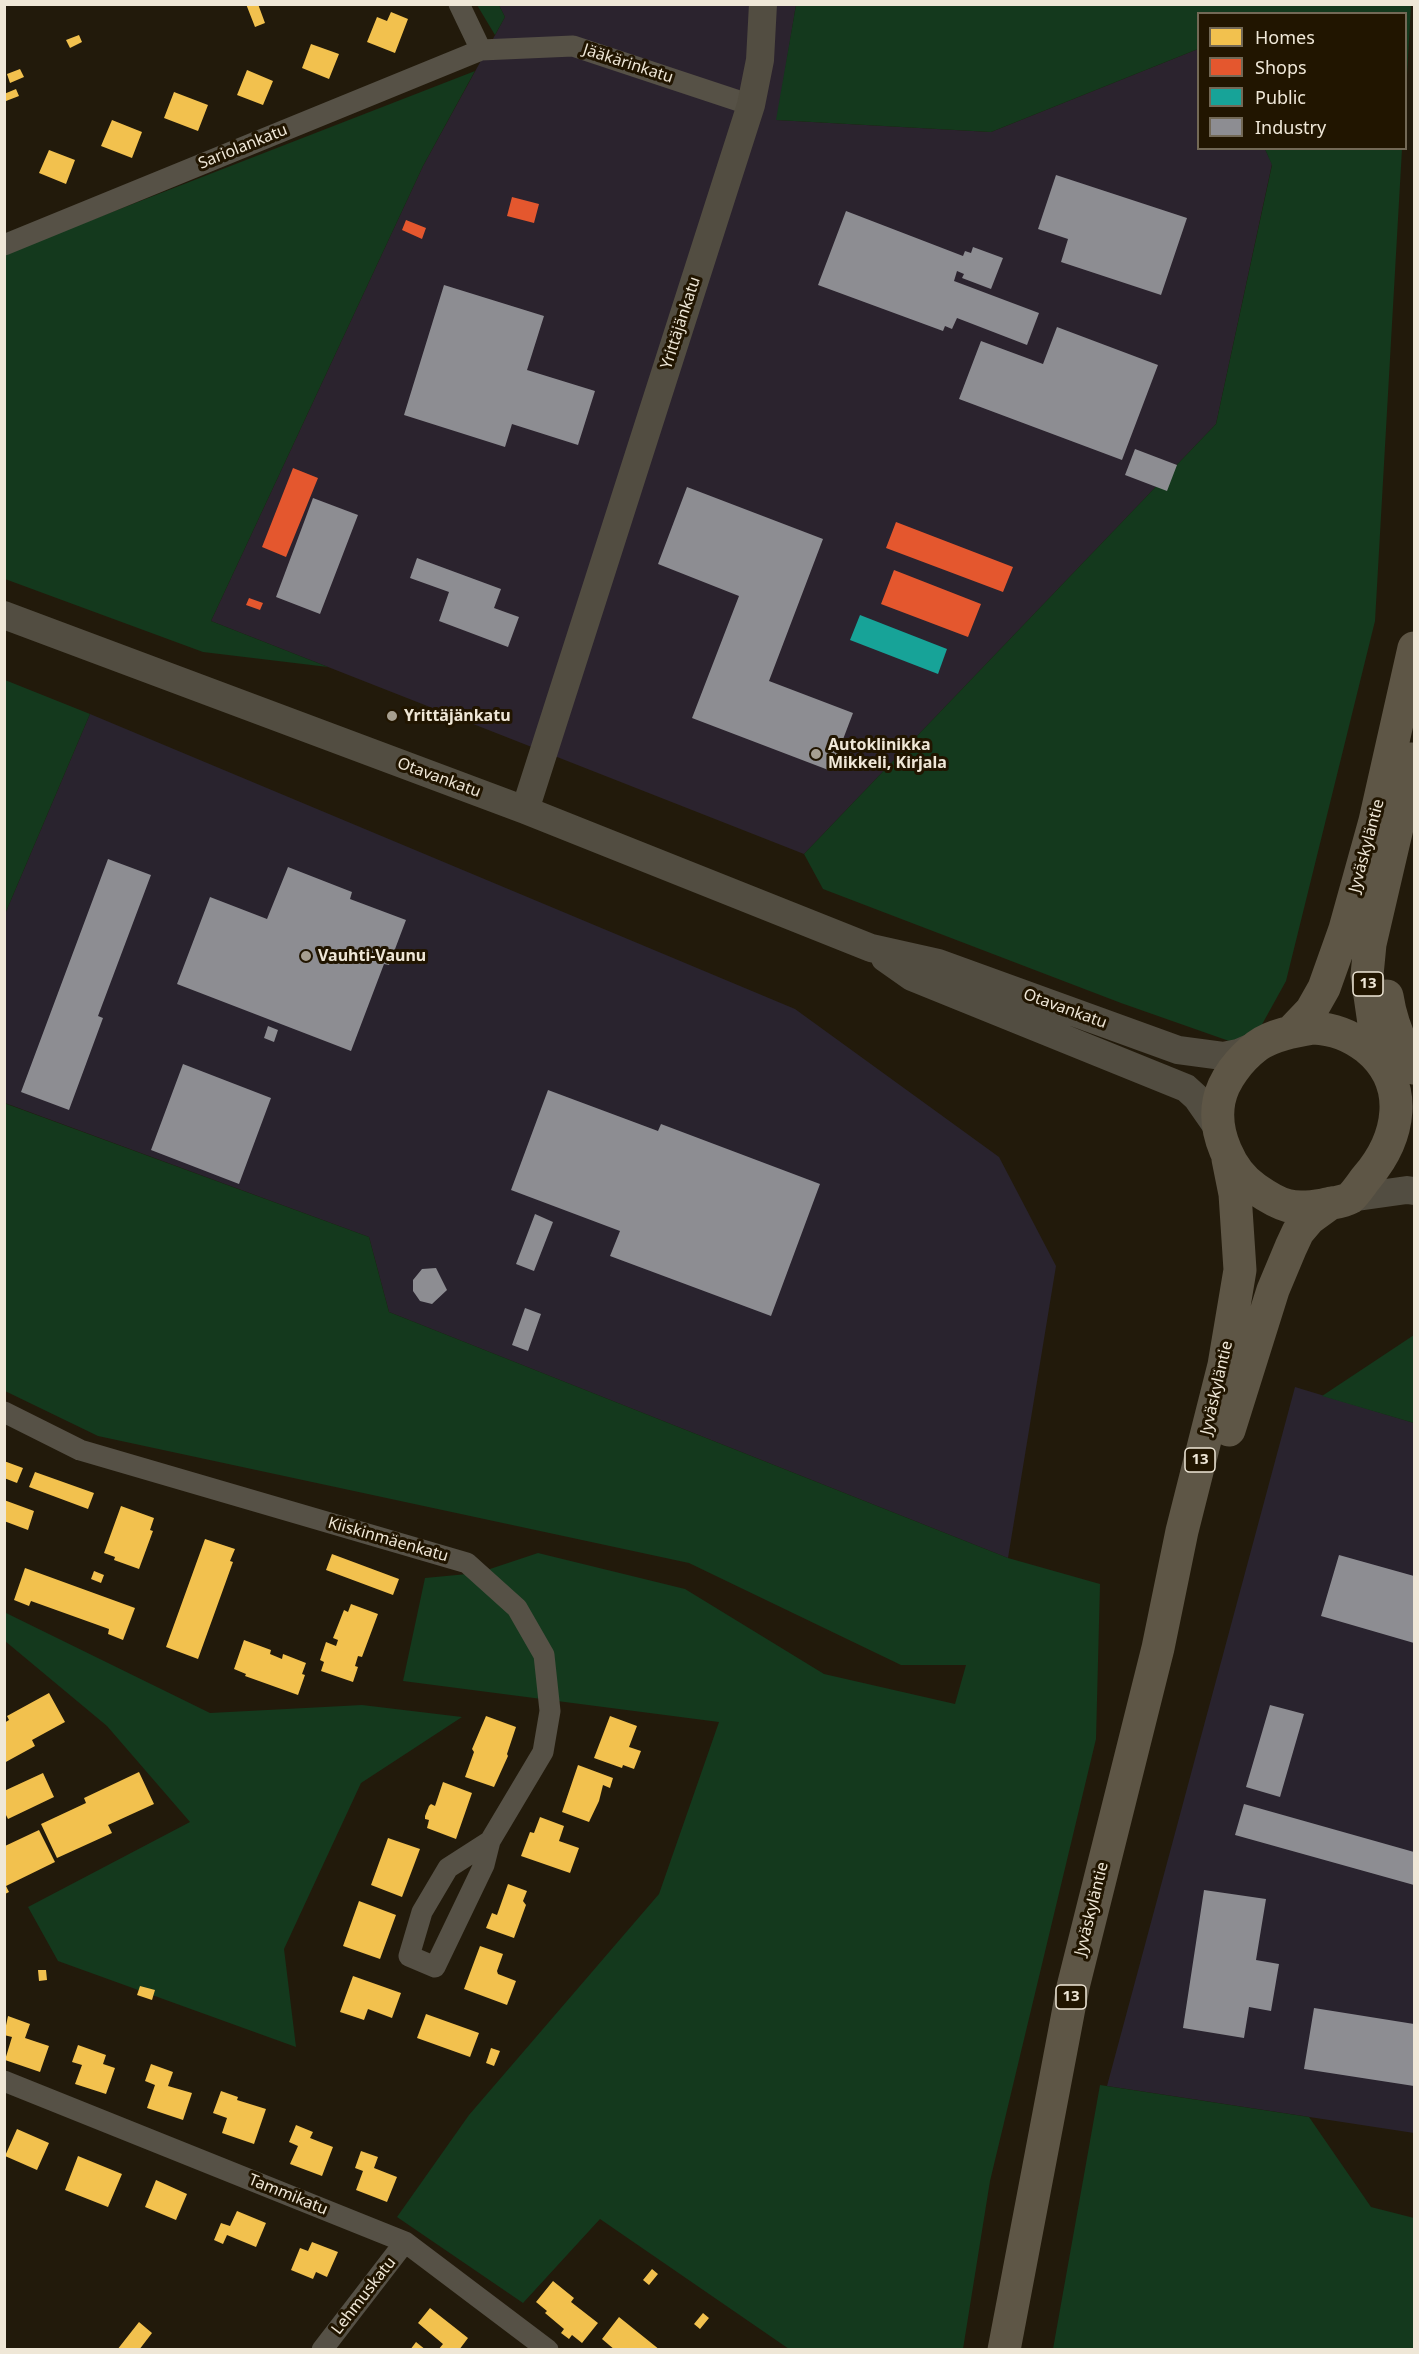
<!DOCTYPE html>
<html>
<head>
<meta charset="utf-8">
<style>
  body { margin:0 }
  #map { position:relative; width:1419px; height:2354px; overflow:hidden; background:#221a0b; font-family:"Noto Sans",sans-serif }
  canvas { display:block }
  .frame { position:absolute; inset:0; border:6px solid #efe7d7; pointer-events:none }
  .legend { position:absolute; left:1197px; top:12px; width:210px; height:138px; box-sizing:border-box; background:#211500; border:2px solid #736956; margin:0; padding:8px 10px; list-style:none; font-size:18px; color:#efe7d7 }
  .legend li { display:flex; align-items:center; gap:12px; height:30px }
  .legend b { width:30px; border:2px solid #736956 }
</style>
</head>
<body>
<div id="map">
<canvas width="1419" height="2354"></canvas>
<div class="frame"></div>
<ul class="legend">
<li><b style="height:16px;background:#f2c14e"></b>Homes</li>
<li><b style="height:16px;background:#e4572e"></b>Shops</li>
<li><b style="height:16px;background:#17a398"></b>Public</li>
<li><b style="height:16px;background:#8d8d92"></b>Industry</li>
</ul>
</div>
<script>
const context = document.querySelector('canvas').getContext('2d');
context.lineJoin = 'round';
function paint(path, color) { context.fillStyle = color; context.fill(path, 'evenodd'); }
function stroke(path, color, width, dash) { context.strokeStyle = color; context.lineWidth = width; context.lineCap = dash ? 'butt' : 'round'; context.setLineDash(dash || []); context.stroke(path); }
function write(font, color, halo, rows, align = 'center') {
  context.font = font + ' "Noto Sans",sans-serif'; context.lineWidth = 6; context.setLineDash([]); context.textBaseline = 'middle'; context.strokeStyle = halo; context.fillStyle = color; for (const [text, x, y, turn = 0] of rows) {
    context.save(); context.translate(x, y); context.rotate((+turn || 0) * Math.PI / 180); context.textAlign = isNaN(turn) ? turn : align; if (halo) context.strokeText(text, 0, 0); context.fillText(text, 0, 0); context.restore();
  }
}
const commercial = new Path2D(`
  M499 5H796L777 120 991 132 1198 49V148L1265 149 1272 164 1216 424 804 854 211 621 423 166 505 17Z`);
const industrial = new Path2D(`
  M90 714 795 1009 999 1157 1056 1266 1008 1558 389 1312 369 1237 5 1103V914Z
  M1295 1387 1414 1423V2133L1107 2086Z`);
const green = new Path2D(`
  M477 5H499L505 17 495 35Z
  M796 5H1411L1406 93V14H1198V49L991 132 776 120Z
  M475 71 423 166 211 621 328 667 203 652 5 579 4 254Z
  M1265 149H1402L1375 621 1286 981 1249 1048 1121 1003 823 889 804 854 1216 424 1272 165Z
  M5 680 90 714 5 914Z
  M4 1103 369 1237 389 1312 1008 1558 1100 1584 1096 1739 990 2181 963 2349H789L600 2219 523 2303 397 2217 469 2115 659 1894 719 1722 403 1681 425 1578 478 1573 538 1553 685 1589 824 1674 955 1704 966 1665H901L689 1563 98 1436 5 1391Z
  M1414 1335V1423L1322 1396Z
  M4 1612 210 1713 362 1705 462 1717 361 1783 284 1949 296 2047 58 1961 28 1907 190 1822 107 1726 5 1641Z
  M1100 2085 1309 2117 1371 2207 1414 2218V2349H1053Z`);
const homes = new Path2D(`
  M246 4H258L265 23 255 27Z
  M391 12 408 19 395 53 367 42 377 17 387 21Z
  M79 35 82 42 70 48 66 40Z
  M311 44 339 54 329 79 302 68Z
  M20 69 24 77 10 83 7 74Z
  M247 70 273 81 263 105 237 95Z
  M16 89 19 96 6 101 4 94Z
  M174 92 208 105 198 131 164 118Z
  M112 120 142 132 132 158 101 146Z
  M49 150 75 160 66 184 39 173Z
  M4 1461 23 1468 17 1483 4 1478Z
  M35 1472 94 1493 88 1509 29 1487Z
  M4 1500 34 1511 28 1530 4 1521Z
  M121 1506 154 1518 150 1530 153 1531 139 1569 114 1560 115 1557 104 1553Z
  M205 1539 235 1549 230 1561 233 1562 198 1659 166 1647Z
  M332 1554 399 1579 393 1595 326 1570Z
  M25 1568 135 1608 123 1640 108 1634 109 1629 31 1601 29 1606 14 1600Z
  M94 1571 104 1575 101 1583 91 1579Z
  M351 1604 378 1614 362 1657 358 1656 355 1666 358 1667 353 1682 321 1671 324 1662 320 1660 326 1642 336 1646 338 1640 333 1638 344 1610 348 1612Z
  M244 1640 271 1650 270 1654 282 1659 283 1654 306 1663 302 1674 305 1675 298 1695 245 1676 246 1674 234 1669Z
  M49 1693 65 1722 32 1740 35 1746 4 1763V1723L9 1720 7 1716Z
  M486 1716 516 1727 507 1754 508 1756 494 1787 465 1777 474 1752 472 1749Z
  M610 1716 637 1726 629 1747 641 1751 634 1769 623 1765 622 1768 594 1758Z
  M578 1765 613 1778 610 1788 603 1785 599 1801 589 1822 562 1812Z
  M139 1772 154 1804 108 1825 112 1833 57 1858 41 1824 86 1803 84 1798Z
  M43 1773 54 1797 8 1819 4 1811V1791Z
  M443 1782 472 1793 456 1839 427 1828 429 1820 425 1819V1816L429 1806 431 1804 435 1806Z
  M540 1817 564 1826 559 1841 579 1848 570 1873 521 1856 530 1832 534 1833Z
  M39 1830 55 1862 6 1886 9 1892 5 1894V1846Z
  M388 1838 420 1849 402 1897 371 1885Z
  M508 1884 527 1891 523 1901 526 1905 514 1938 486 1928 492 1913 497 1915Z
  M359 1901 396 1915 380 1959 343 1946Z
  M480 1946 503 1954 497 1971 498 1974 516 1981 507 2005 464 1989Z
  M38 1970H46L47 1980 39 1981Z
  M353 1976 401 1993 392 2018 368 2009 364 2020 340 2012Z
  M140 1986 155 1990 152 2000 137 1995Z
  M426 2014 479 2033 470 2057 417 2038Z
  M8 2016 30 2024 25 2038 49 2046 40 2072 5 2060 12 2037 4 2035Z
  M78 2045 106 2055 103 2064 115 2068 106 2094 75 2084 82 2065 72 2062Z
  M491 2048 500 2051 494 2066 486 2063Z
  M151 2064 173 2072 168 2086 192 2093 183 2120 147 2108 155 2085 145 2081Z
  M221 2091 238 2097 237 2100 266 2109 254 2144 222 2133 227 2118 213 2113Z
  M296 2125 313 2132 310 2138 333 2147 322 2176 290 2164 298 2146 289 2142Z
  M17 2129 49 2143 37 2170 5 2156Z
  M361 2151 378 2157 374 2168 397 2177 387 2202 356 2190 363 2171 355 2168Z
  M78 2156 122 2174 108 2207 65 2190Z
  M156 2180 187 2194 176 2220 145 2207Z
  M237 2211 266 2223 256 2247 227 2235 223 2244 214 2240 221 2223 230 2226Z
  M312 2242 338 2252 327 2277 316 2272 313 2279 291 2270 300 2248 308 2251Z
  M652 2269 658 2274 649 2285 643 2280Z
  M553 2281 574 2298 571 2302 598 2323 582 2343 572 2335 569 2339 561 2333 564 2329 545 2313 547 2311 536 2302Z
  M430 2308 468 2338 459 2350H438L443 2344 418 2323Z
  M703 2313 709 2318 700 2329 694 2324Z
  M619 2317 660 2350H615L602 2339Z
  M139 2322 152 2333 139 2350H117Z
  M416 2342 426 2350H410Z`);
const shops = new Path2D(`
  M512 197 539 204 534 223 507 216Z
  M406 220 426 228 422 239 402 230Z
  M293 468 318 478 286 557 262 547Z
  M896 522 1013 567 1003 592 886 548Z
  M894 570 981 604 968 637 881 604Z
  M249 598 263 603 260 610 246 605Z`);
const public = new Path2D(`
  M860 615 947 649 938 674 850 640Z`);
const industry = new Path2D(`
  M1056 175 1187 218 1161 295 1061 262 1068 239 1038 229Z
  M846 211 963 256 965 251 971 253 973 247 1003 258 991 289 962 278 964 274 957 271 954 281 1039 313 1027 345 957 318 952 329 945 326 943 331 818 285Z
  M444 285 544 316 527 370 595 391 578 445 512 424 505 447 404 415Z
  M1057 327 1158 365 1122 460 959 399 981 341 1043 364Z
  M1135 449 1177 465 1167 491 1125 475Z
  M687 487 823 539 769 681 853 713 831 771 692 718 739 596 658 564Z
  M313 498 358 515 320 614 276 597Z
  M417 558 501 589 494 608 519 617 508 647 439 621 449 592 410 578Z
  M108 859 151 875 98 1016 103 1018 69 1110 21 1092Z
  M288 867 352 892 350 899 406 920 389 965 384 964 351 1051 177 984 210 897 267 919Z
  M268 1026 278 1030 274 1042 264 1038Z
  M183 1064 271 1098 239 1184 151 1150Z
  M548 1090 658 1131 661 1124 820 1184 771 1316 610 1256 620 1231 511 1190Z
  M535 1214 553 1222 534 1271 516 1264Z
  M436 1268 447 1290 432 1304 420 1301 413 1291V1280L422 1269Z
  M525 1308 541 1314 528 1351 512 1345Z
  M1339 1555 1414 1576V1643L1321 1616Z
  M1270 1705 1304 1714 1280 1797 1246 1787Z
  M1244 1804 1414 1852V1885L1235 1835Z
  M1204 1890 1266 1899 1256 1960 1279 1964 1271 2011 1249 2007 1244 2038 1183 2028Z
  M1314 2008 1414 2024V2086L1304 2069Z`);
const street = new Path2D(`
  M459 4 481 50 573 46 751 105
  M4 245 481 50
  M4 1412 80 1450 467 1563 517 1608 544 1655 550 1711 543 1752 490 1841 448 1868 422 1912 409 1956 435 1967 484 1865 490 1841
  M4 2081 405 2242 548 2350
  M322 2350 405 2242`);
const secondary = new Path2D(`
  M4 615 525 810 871 948 938 963 1178 1050 1223 1056 1238 1053 1259 1044
  M525 810 751 105 760 60 763 4
  M885 958 912 977 1186 1088 1197 1098 1220 1131
  M1350 1198 1407 1190 1414 1191`);
const highway = new Path2D(`
  M1387 996C1391 1022 1401 1046 1414 1068
  M1313 1028C1334 1029 1350 1035 1367 1048 1411 1084 1400 1138 1367 1177 1362 1183 1356 1193 1350 1198 1343 1202 1331 1203 1323 1205 1292 1210 1282 1207 1256 1189 1230 1172 1213 1132 1219 1101 1223 1080 1240 1059 1257 1046 1272 1035 1295 1031 1313 1028Z
  M1291 1032 1311 1011 1324 988 1345 929 1375 821 1414 648
  M1379 1058 1367 975 1370 944 1410 772 1411 759
  M1229 1430 1273 1290 1291 1247 1298 1232 1309 1219 1331 1203
  M1004 2350 1073 1987 1158 1648 1182 1531 1224 1365 1240 1270 1235 1194 1228 1159`);
const markers = [
  [392,716,6,"#a79f90"],
  [816,754,6,"#a79f90"],
  [306,956,6,"#a79f90"]
];
const shields = [
  [1368,984,30],
  [1200,1460,30],
  [1071,1997,30]
];
const shieldNames = [
  ["13",1368,984],
  ["13",1200,1460],
  ["13",1071,1997]
];
const streetNames = [
  ["Jääkärinkatu",628,64,18],
  ["Sariolankatu",243,147,-22],
  ["Yrittäjänkatu",681,323,-72],
  ["Otavankatu",439,778,20],
  ["Jyväskyläntie",1367,846,-75],
  ["Otavankatu",1065,1009,20],
  ["Jyväskyläntie",1217,1388,-77],
  ["Kiiskinmäenkatu",388,1540,16],
  ["Jyväskyläntie",1092,1909,-76],
  ["Tammikatu",288,2195,22],
  ["Lehmuskatu",364,2296,-52]
];
const poiNames = [
  ["Yrittäjänkatu",404,716],
  ["Autoklinikka",828,745],
  ["Mikkeli, Kirjala",828,763],
  ["Vauhti-Vaunu",318,956]
];
paint(commercial, '#2b232e');
paint(industrial, '#29232e');
paint(green, '#14391d');
paint(homes, '#f2c14e');
paint(shops, '#e4572e');
paint(public, '#17a398');
paint(industry, '#8d8d92');
stroke(street, '#565146', 21);
stroke(secondary, '#524d41', 28);
stroke(highway, '#5e5646', 33);
for (const [x, y, r, color] of markers) { const dot = new Path2D(); dot.arc(x, y, r, 0, 2 * Math.PI); context.fillStyle = color; context.fill(dot); stroke(dot, '#211500', 2); }
for (const [x, y, w] of shields) { const box = new Path2D(); box.roundRect(x - w / 2, y - 12, w, 24, 4.5); context.fillStyle = '#211500'; context.fill(box); stroke(box, '#efe7d7', 1.5); }
write('bold 15px', '#efe7d7', null, shieldNames);
write('16px', '#efe7d7', '#211500', streetNames);
write('bold 16px', '#efe7d7', '#211500', poiNames, 'left');
</script>
</body>
</html>
